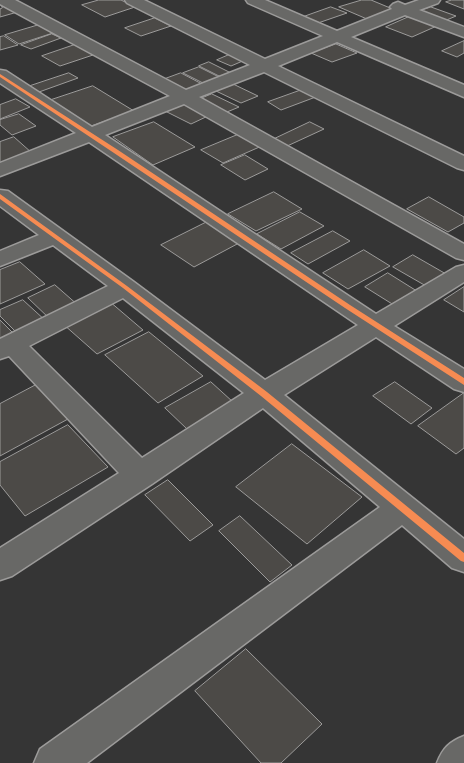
<!DOCTYPE html>
<html>
<head>
<meta charset="utf-8">
<style>
  body { margin:0 }
  canvas { display:block; background:#353535 }
</style>
</head>
<body>
<canvas width="464" height="763"></canvas>
<script>
const context = document.querySelector('canvas').getContext('2d');
context.lineJoin = 'round';
function paint(path, color) { context.fillStyle = color; context.fill(path, 'evenodd'); }
function stroke(path, color, width, dash) { context.strokeStyle = color; context.lineWidth = width; context.lineCap = dash ? 'butt' : 'round'; context.setLineDash(dash || []); context.stroke(path); }
const building = new Path2D(`
  M0 0H2L21 11 0 17V9L2 8Z
  M99 0H121L135 7 105 17 82 5Z
  M362 0H371L395 10 367 19 339 7Z
  M452 0H464V9L446 2Z
  M331 7 347 13 318 23 303 17Z
  M431 7 456 16 442 22 416 12Z
  M413 15 439 25 412 37 386 27Z
  M155 18 171 26 141 36 125 28Z
  M42 24 56 32 19 44 5 35Z
  M52 34 61 38 31 49 21 45Z
  M4 36 18 45 0 50V37Z
  M464 41V53L457 57 442 51Z
  M80 43 99 53 60 66 42 56Z
  M336 44 357 53 332 62 311 53Z
  M231 54 245 60 231 66 217 60Z
  M209 62 231 73 221 77 199 66Z
  M199 67 219 77 203 83 183 73Z
  M69 73 78 78 39 92 30 86Z
  M181 73 202 84 183 91 162 80Z
  M233 84 258 96 241 103 216 91Z
  M93 86 134 111 91 126 51 100Z
  M307 88 321 95 281 110 268 102Z
  M212 94 239 107 227 112 200 99Z
  M16 99 30 107 0 119V105Z
  M184 102 210 115 191 124 165 111Z
  M19 114 36 126 12 135 0 125V120Z
  M154 122 195 147 153 165 113 137Z
  M310 122 324 129 285 147 272 140Z
  M242 133 264 145 223 163 201 150Z
  M14 137 32 153 0 164V142Z
  M245 155 268 169 245 180 221 165Z
  M274 192 302 209 256 231 228 214Z
  M429 197 464 217V223L448 232 407 209Z
  M300 212 324 226 281 249 257 234Z
  M207 222 239 243 194 267 161 245Z
  M333 231 350 241 308 264 291 253Z
  M364 250 390 266 348 289 323 273Z
  M413 255 453 278 433 290 393 267Z
  M20 262 45 284 0 304V270Z
  M388 273 420 293 397 307 365 287Z
  M55 285 79 306 51 320 28 298Z
  M464 287V312L444 300Z
  M23 300 47 322 19 335 0 316V310Z
  M109 301 143 330 97 354 63 324Z
  M0 320 18 338 0 346Z
  M149 332 203 376 158 403 105 355Z
  M211 382 233 402 187 429 165 408Z
  M395 382 432 408 411 424 373 396Z
  M36 385 68 419 0 456V404Z
  M464 393V448L456 454 418 426Z
  M68 425 108 467 25 516 0 485V462Z
  M292 444 362 497 307 544 236 487Z
  M168 480 213 525 190 541 145 495Z
  M240 516 292 565 270 582 219 531Z
  M246 649 322 724 281 763H261L195 691Z`);
const minor = new Path2D(`
  M0 0H15L186 90 250 65 127 3 125 0H144L265 59 323 36 248 3 246 0H265L337 31 392 9 390 7 393 4 398 2 405 5 419 0H440L438 3 419 10 464 27V37L405 15 351 37 464 85V97L337 42 278 66 464 156V170L457 168 264 72 199 97 464 244V260L456 258 184 104 105 135 376 314 456 267 464 265V282L394 326 464 369V392L454 389 376 337 284 395 464 539V572L452 568 402 525 87 763H34L40 749 380 507 263 408 152 484 12 576 0 580V548L119 473 9 356 0 359V339L108 286 53 245 0 266V251L39 235 0 206V190L8 191 134 282 265 380 358 325 89 142 0 176V163L76 133 0 83V70L6 71 92 127 170 96 0 4ZM123 298 244 393 142 458 29 346Z
  M464 736V763H437C443 748 449 742 464 736Z`);
const cycleway = new Path2D(`
  M0 74 118 150 350 305 464 378V385L345 308 114 153 0 77Z
  M0 194 127 286 267 392 464 553V562L461 561 261 396 123 288 0 199Z`);
paint(building, '#4c4a47');
stroke(building, '#9c9b9a', 1);
stroke(minor, '#9c9b9a', 3);
paint(minor, '#686866');
paint(cycleway, '#f68b52');
</script>
</body>
</html>
